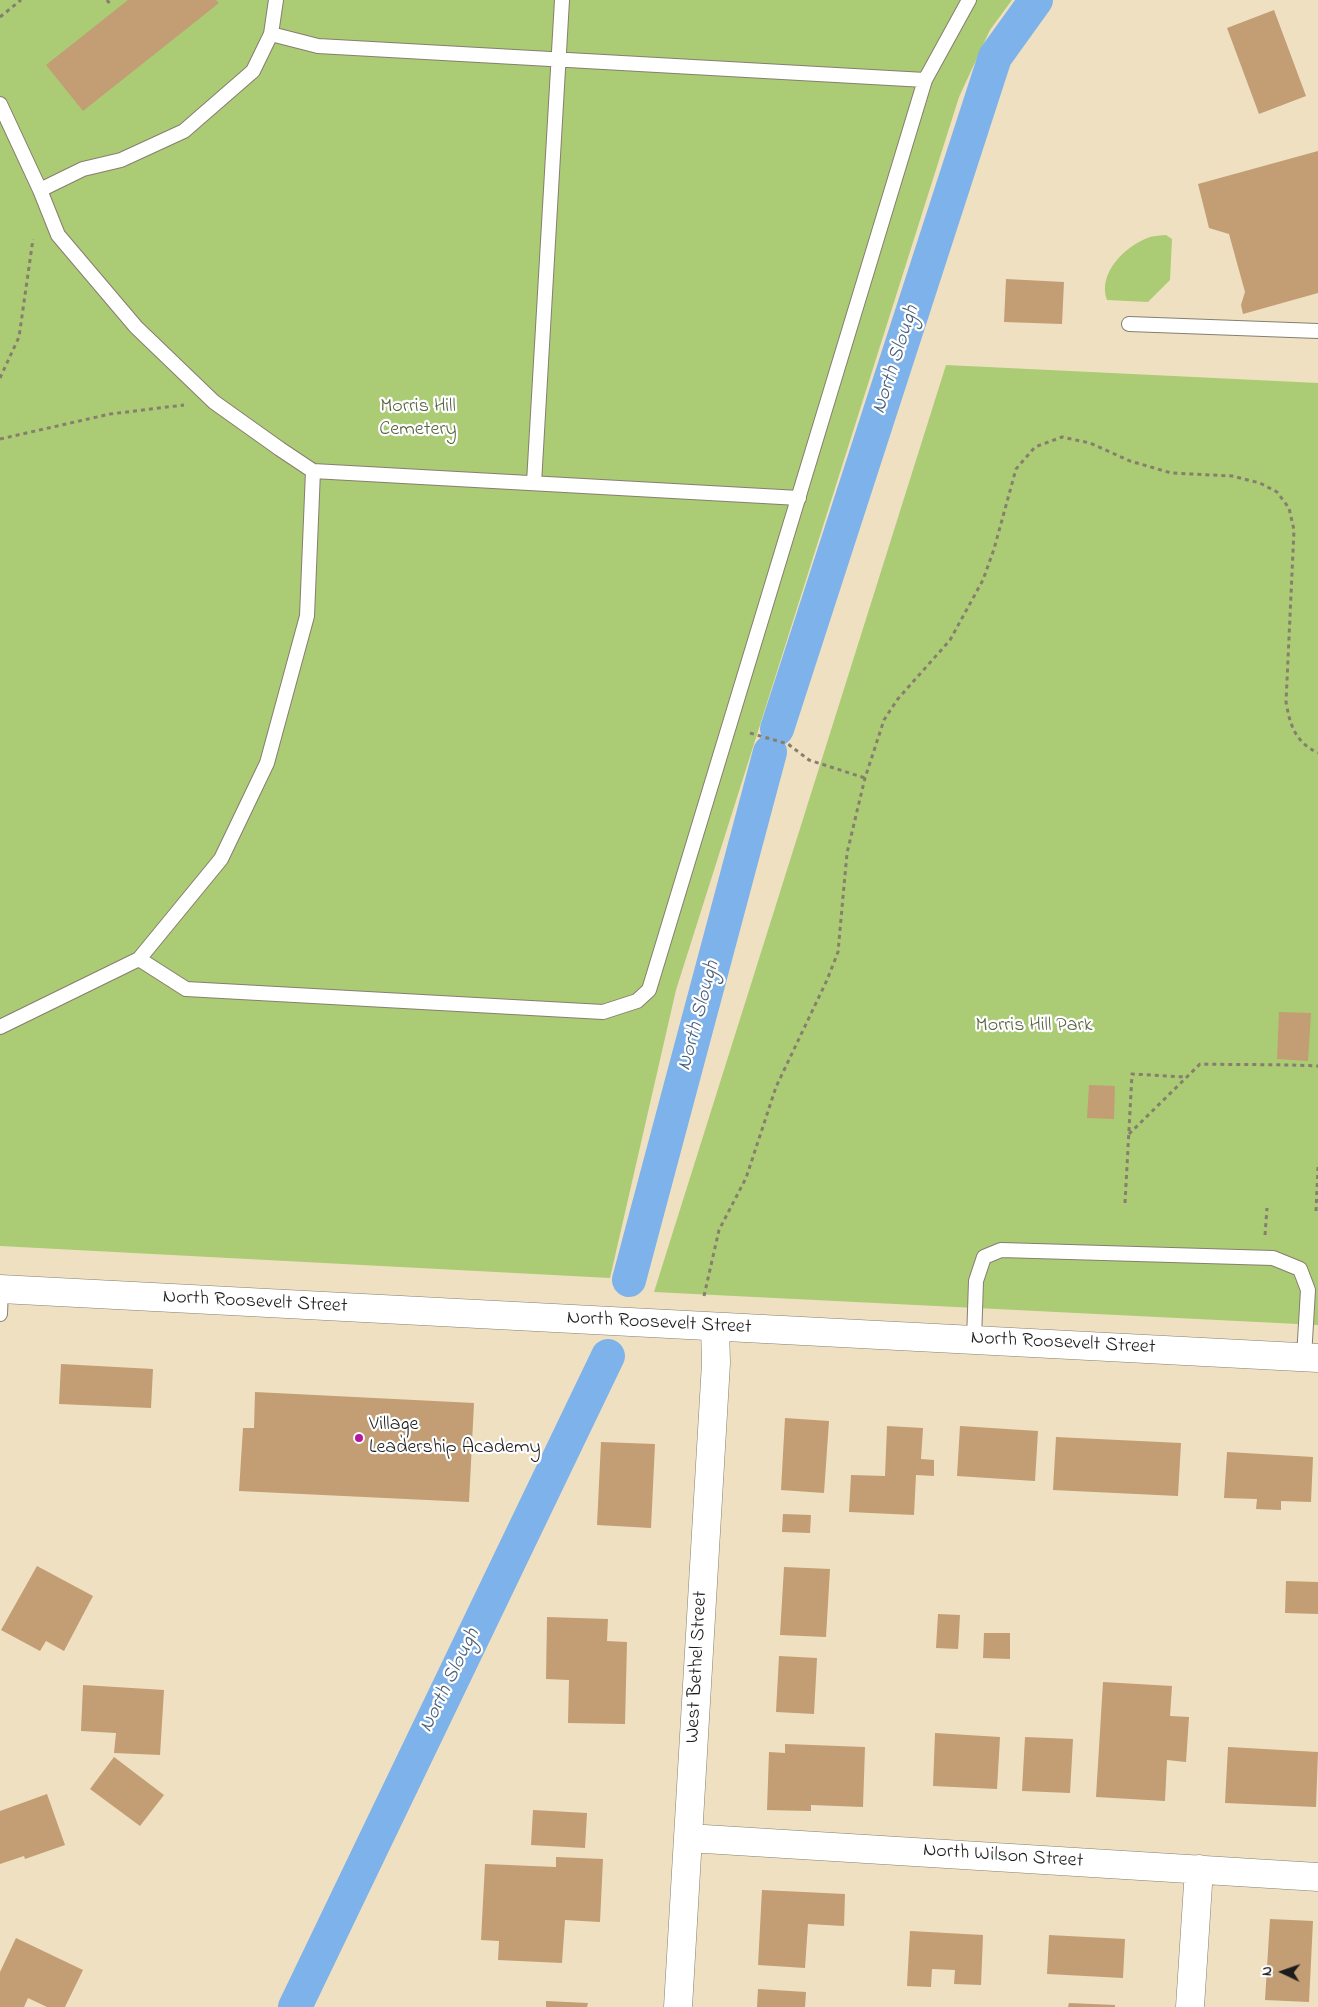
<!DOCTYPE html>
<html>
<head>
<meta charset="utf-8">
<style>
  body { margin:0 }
  #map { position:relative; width:1318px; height:2007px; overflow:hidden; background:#efe0c1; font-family:"Indie Flower",sans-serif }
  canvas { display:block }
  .north { position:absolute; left:1258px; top:1947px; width:50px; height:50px; -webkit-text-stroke:4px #fff; paint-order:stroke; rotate:273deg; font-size:14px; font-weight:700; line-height:20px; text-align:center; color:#1c1c1c }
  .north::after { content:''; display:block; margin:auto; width:18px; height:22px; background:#1c1c1c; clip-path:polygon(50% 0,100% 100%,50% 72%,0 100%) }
</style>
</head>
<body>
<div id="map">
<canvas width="1318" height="2007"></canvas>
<div class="north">N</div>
</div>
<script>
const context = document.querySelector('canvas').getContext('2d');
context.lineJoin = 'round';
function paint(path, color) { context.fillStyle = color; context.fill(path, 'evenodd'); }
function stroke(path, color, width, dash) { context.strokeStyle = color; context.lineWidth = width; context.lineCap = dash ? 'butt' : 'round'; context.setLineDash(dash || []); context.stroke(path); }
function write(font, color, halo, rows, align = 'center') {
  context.font = font + ' "Indie Flower",sans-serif'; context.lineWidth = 4.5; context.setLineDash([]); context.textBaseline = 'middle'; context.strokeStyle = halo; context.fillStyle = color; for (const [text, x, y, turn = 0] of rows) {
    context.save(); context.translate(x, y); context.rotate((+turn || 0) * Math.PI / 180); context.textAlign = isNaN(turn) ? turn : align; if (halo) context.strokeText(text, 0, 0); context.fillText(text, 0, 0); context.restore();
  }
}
const green = new Path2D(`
  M0 0H1012L990 30 959 97 676 990 610 1278 0 1246Z
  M1166 235 1172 239 1170 280 1148 302 1107 300C1097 273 1126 245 1150 237 1155 236 1161 235 1166 235Z
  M946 365 1318 383V1325L654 1292Z`);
const canal = new Path2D(`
  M777 729 995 57 1036 0
  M629 1280 770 752
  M295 2007 608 1356`);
const building = new Path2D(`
  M128 0H216L219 3 83 111 46 65Z
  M1274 10 1306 96 1259 114 1227 28Z
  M1318 151V293L1243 314 1241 305 1245 292 1229 234 1209 228 1198 184Z
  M1006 279 1064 282 1062 324 1004 322Z
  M1279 1012 1311 1013 1308 1061 1277 1059Z
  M1089 1085 1115 1086 1114 1119 1087 1118Z
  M61 1364 153 1369 151 1408 59 1404Z
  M255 1392 474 1403 469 1502 239 1491 243 1428H254Z
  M785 1418 829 1421 824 1493 781 1490Z
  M887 1426 923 1428 921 1459 934 1460V1476L916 1475 914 1515 849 1512 851 1475 885 1476Z
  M960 1426 1038 1431 1035 1481 957 1476Z
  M1056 1437 1181 1443 1178 1496 1053 1490Z
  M601 1442 655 1444 651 1528 597 1525Z
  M1227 1452 1313 1457 1311 1502 1281 1501V1510L1256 1509 1257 1499 1224 1498Z
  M783 1514 811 1515 810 1533 782 1532Z
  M37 1566 93 1596 64 1651 46 1641 40 1651 1 1630Z
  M784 1567 830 1569 826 1637 780 1635Z
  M1286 1581 1318 1582V1614L1285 1613Z
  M938 1614 960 1615 958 1649 936 1648Z
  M547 1617 608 1619 607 1641 627 1642 625 1724 568 1723 569 1680 546 1679Z
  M984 1633H1010V1659L983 1658Z
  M779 1656 817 1658 814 1714 776 1712Z
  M1103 1682 1172 1686 1170 1716 1189 1717 1186 1762 1167 1760 1165 1801 1096 1797Z
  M83 1685 164 1690 160 1755 114 1753 116 1733 81 1731Z
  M935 1733 1000 1737 997 1789 933 1786Z
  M1025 1737 1073 1739 1070 1793 1022 1791Z
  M785 1744 865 1747 863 1807 811 1805V1811L767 1810 769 1752 785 1753Z
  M1228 1747 1318 1752 1316 1807 1225 1803Z
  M114 1757 164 1795 140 1826 90 1789Z
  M47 1794 65 1845 25 1859 24 1856 0 1864V1811Z
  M533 1810 587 1813 585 1848 531 1845Z
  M556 1857 603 1859 600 1922 565 1920 562 1963 498 1960 499 1941 481 1940 485 1864 556 1867Z
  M762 1890 845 1894 844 1926 808 1924 805 1968 758 1965Z
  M1270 1919 1313 1921 1309 2002 1265 2000Z
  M910 1931 983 1935 981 1985 954 1984 955 1970 932 1969 931 1987 907 1986Z
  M1049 1935 1125 1939 1123 1978 1047 1974Z
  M16 1938 83 1970 65 2007H47L28 1998 24 2007H0V1972Z
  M758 1989 806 1992 805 2007H757Z
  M546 2001 588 2003 587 2007H546Z
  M1069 2003 1115 2005V2007H1068Z`);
const path = new Path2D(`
  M107 0 110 4
  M0 17 21 0
  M0 378 19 337 33 239
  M0 439 110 414 184 405
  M750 733 788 744 809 760 865 778
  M1129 1134 1200 1064C1239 1065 1278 1064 1318 1066
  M1318 1167 1316 1211 1318 1213
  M1125 1203 1132 1074 1185 1077
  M1265 1235 1267 1208
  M704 1296 719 1230 746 1178 776 1087 827 980 838 952 847 853 865 778 884 720 897 700 950 640 983 580 994 549 1016 469 1035 447 1062 437 1090 443 1130 461 1171 473 1232 476 1260 483 1277 492 1289 508 1294 530 1286 702C1290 725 1295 742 1318 753`);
const lane = new Path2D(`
  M271 34 318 46 925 80
  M0 104 40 190 58 235 136 327 214 402 280 449 313 471 799 498
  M40 190 83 169 121 160 184 131 253 71 271 34 276 0
  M1129 324 1318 331
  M534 483 562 0
  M139 959 186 989 603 1012 637 1001 649 990 925 80 969 0
  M0 1027 139 959 221 859 267 763 307 616 313 471
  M0 1314 1 1289
  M974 1340 976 1281 984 1257 1001 1250 1273 1258 1300 1269 1308 1290 1304 1357`);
const street = new Path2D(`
  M688 1838 1318 1877
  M678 2007 716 1363 715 1327
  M1190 2007 1199 1869`);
const secondary = new Path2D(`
  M0 1289 1318 1358`);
const markers = [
  [359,1438,5,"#b5179e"]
];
const parkNames = [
  ["Morris Hill",418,408],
  ["Cemetery",418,431],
  ["Morris Hill Park",1034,1027]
];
const streetNames = [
  ["North Roosevelt Street",255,1303,3],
  ["North Roosevelt Street",659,1324,3],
  ["North Roosevelt Street",1063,1344,3],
  ["West Bethel Street",698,1667,-87],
  ["North Wilson Street",1003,1857,4]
];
const poiNames = [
  ["Village",369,1426],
  ["Leadership Academy",369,1449]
];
const waterNames = [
  ["North Slough",897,360,-72],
  ["North Slough",700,1016,-75],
  ["North Slough",451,1681,-64]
];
paint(green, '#abcc74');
stroke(canal, '#7eb2eb', 34);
paint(building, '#c39d74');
stroke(lane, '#867e6e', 16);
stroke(street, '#867e6e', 29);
stroke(secondary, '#867e6e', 29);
stroke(path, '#867e6e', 3, [4, 4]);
stroke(lane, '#fff', 14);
stroke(street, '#fff', 28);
stroke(secondary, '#fff', 28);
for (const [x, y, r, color] of markers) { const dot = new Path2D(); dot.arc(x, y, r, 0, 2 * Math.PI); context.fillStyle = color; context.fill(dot); stroke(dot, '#fff', 2); }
write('20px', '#55623f', '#fff', parkNames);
write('20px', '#1c1c1c', '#fff', streetNames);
write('20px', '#1c1c1c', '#fff', poiNames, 'left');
write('italic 21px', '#486079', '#fff', waterNames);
</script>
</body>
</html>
